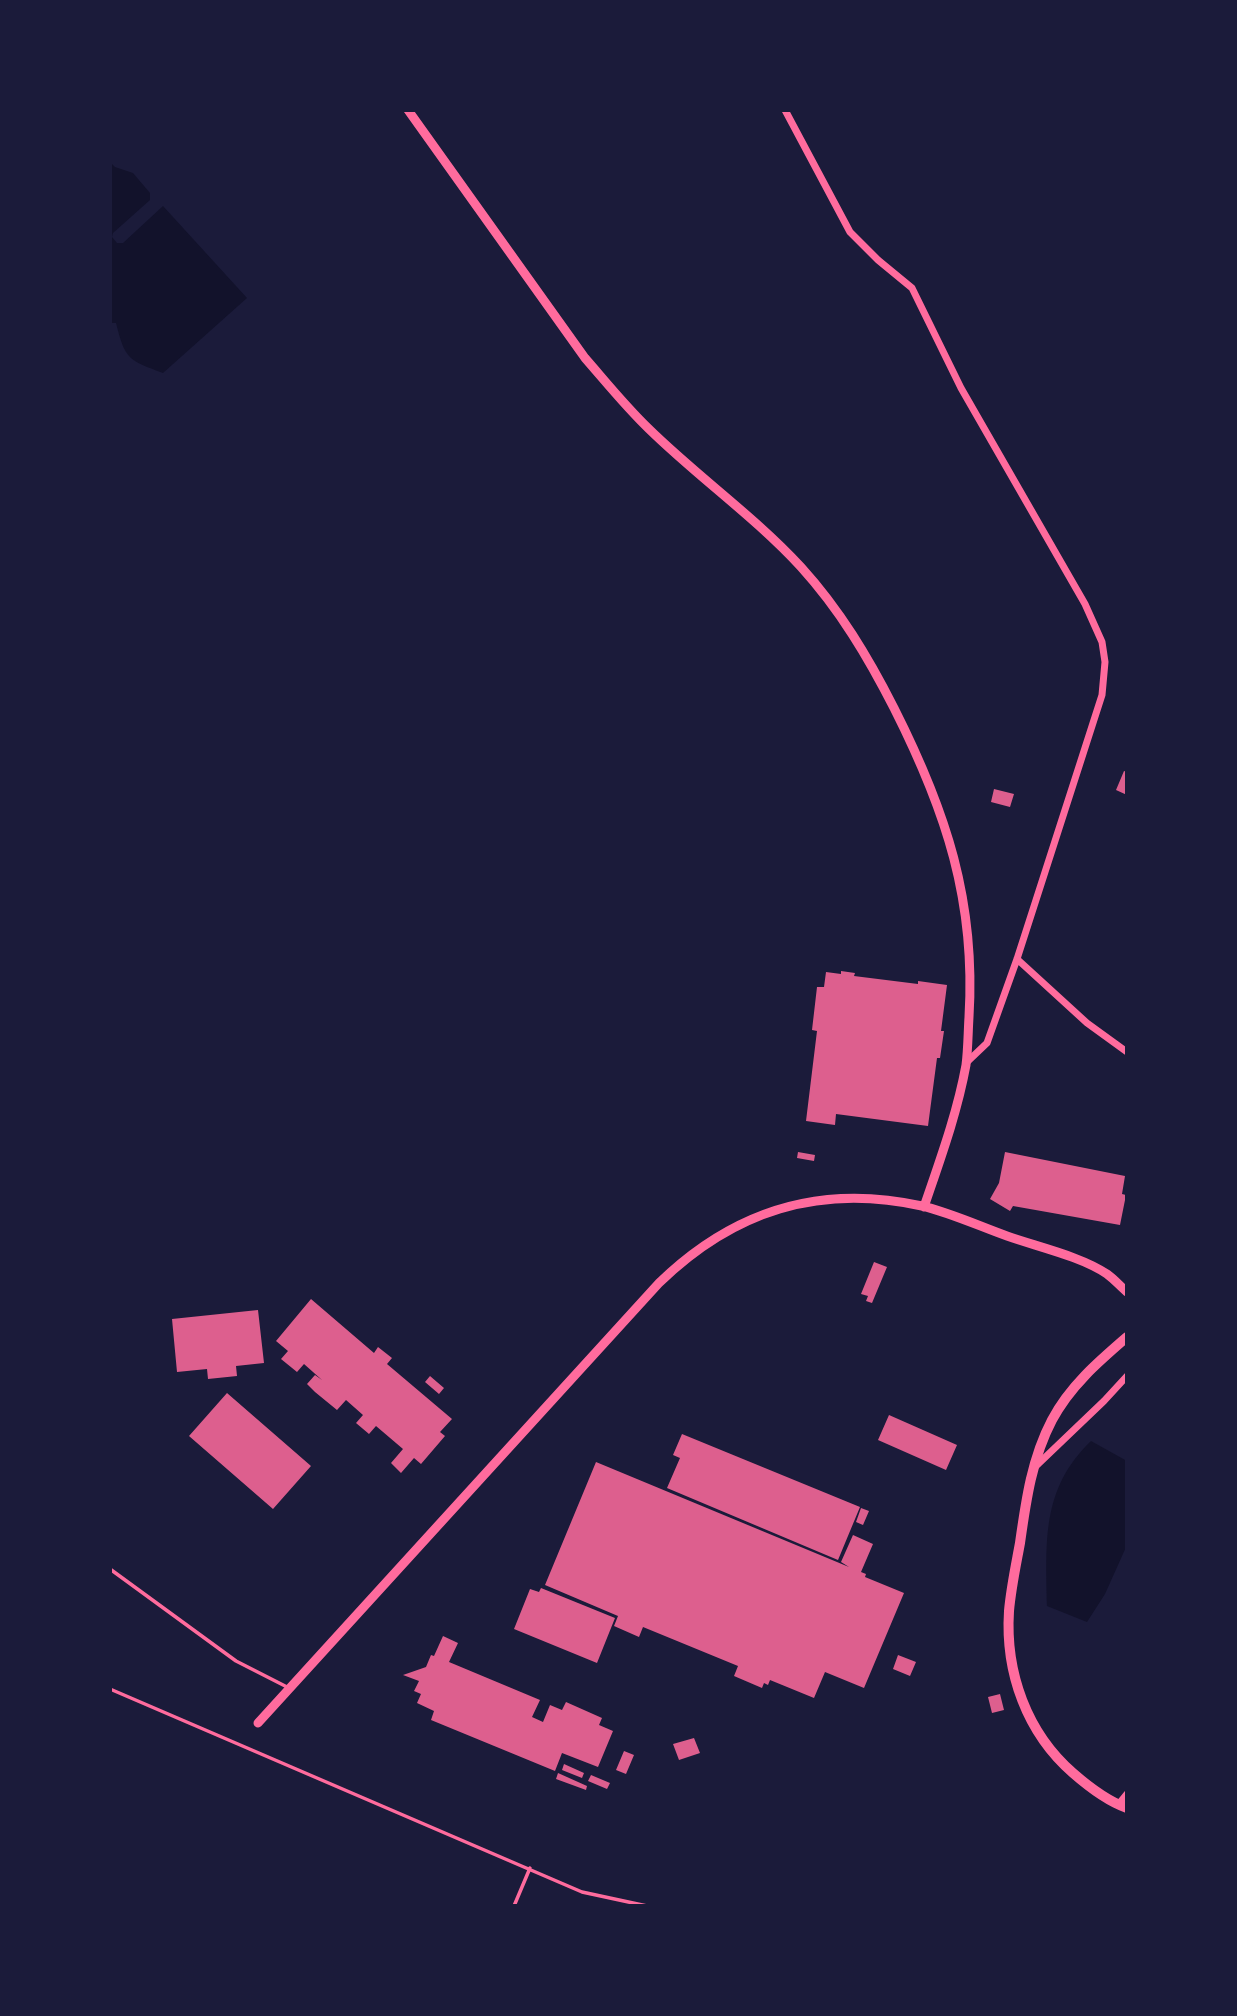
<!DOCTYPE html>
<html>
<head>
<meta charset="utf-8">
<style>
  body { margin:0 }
  #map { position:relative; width:1237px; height:2016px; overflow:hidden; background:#1b1b3a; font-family:Figtree,sans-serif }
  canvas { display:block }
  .frame { position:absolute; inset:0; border:112px solid #1b1b3a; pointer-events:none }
</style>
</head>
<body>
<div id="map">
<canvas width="1237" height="2016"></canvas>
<div class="frame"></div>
</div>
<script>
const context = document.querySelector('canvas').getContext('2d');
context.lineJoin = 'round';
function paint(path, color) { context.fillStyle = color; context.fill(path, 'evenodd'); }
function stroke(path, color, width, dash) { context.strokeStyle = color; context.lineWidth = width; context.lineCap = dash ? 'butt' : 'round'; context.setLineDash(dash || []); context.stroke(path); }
const water = new Path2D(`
  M110 162 115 167 133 173 150 193V200L113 233 112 237 117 243H123L163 206 247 298 163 373C128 360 125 359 116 323H110Z
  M1091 1441 1127 1461V1545L1105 1594 1087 1622 1047 1606C1046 1542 1041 1489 1091 1441Z`);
const building = new Path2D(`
  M1124 771 1127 772V795L1116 790Z
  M994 789 1014 794 1010 807 991 802Z
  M841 971 855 973 854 976 918 984V981L947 985 941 1031H944L940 1058H937L928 1126 836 1114 835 1125 806 1121 817 1031 812 1030 817 987H824L826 972 841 974Z
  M798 1152 815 1155 814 1161 797 1158Z
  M1005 1152 1125 1176 1122 1194 1126 1195 1120 1225 1013 1206 1010 1211 990 1199 999 1183Z
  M874 1262 887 1267 872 1303 866 1301 868 1296 861 1294Z
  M311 1299 374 1353 378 1347 392 1358 387 1364 452 1419 440 1432 445 1436 421 1464 414 1458 401 1473 391 1463 403 1449 376 1426 369 1434 356 1423 363 1415 346 1400 337 1410 315 1392 307 1384 315 1375 322 1380 304 1364 297 1372 281 1359 288 1351 276 1341Z
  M258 1310 264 1363 236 1366 237 1376 208 1379 207 1369 177 1372 172 1319Z
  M430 1376 444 1388 439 1394 425 1382Z
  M227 1393 311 1466 273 1509 189 1436Z
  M889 1415 957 1445 946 1470 878 1440Z
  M682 1434 860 1507 838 1560 667 1488 680 1458 673 1455Z
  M596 1462 849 1567 841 1562 853 1535 873 1544 861 1572 866 1574 865 1577 904 1593 864 1688 825 1672 814 1698 770 1680 768 1685 764 1683 762 1688 734 1676 738 1666 643 1627 639 1637 614 1626 618 1616 545 1585Z
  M861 1508 869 1511 863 1525 856 1522Z
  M541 1588 615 1618 597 1663 514 1629 530 1589 539 1592Z
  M443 1636 458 1643 449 1662 540 1700 532 1717 543 1722 550 1705 562 1710 566 1702 602 1718 599 1725 613 1731 598 1767 562 1753 555 1771 431 1720 434 1711 417 1703 421 1694 414 1691 419 1681 403 1675 426 1667 431 1655 434 1656Z
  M898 1655 916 1662 910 1676 893 1669Z
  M1000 1694 1004 1710 992 1713 988 1697Z
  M694 1738 700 1753 679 1760 673 1744Z
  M624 1751 634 1755 626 1774 616 1770Z
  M564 1764 584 1773 582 1778 562 1770Z
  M558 1773 587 1786 586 1790 556 1779Z
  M591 1775 610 1783 607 1789 588 1781Z`);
const service = new Path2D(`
  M110 1569 236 1661 289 1688
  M110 1689 582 1892 647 1906
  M514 1906 530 1868`);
const minor = new Path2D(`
  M785 110 850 232 878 260 912 288 961 388 1085 604 1102 642 1105 662 1102 695 1017 959 987 1043 966 1063
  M1017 959 1087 1023 1127 1052
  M1035 1467 1104 1401 1127 1376
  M1118 1805 1127 1794`);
const tertiary = new Path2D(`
  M408 110 585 358C606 382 626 407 649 429 698 477 755 517 801 567 840 610 868 657 894 708 946 811 976 901 969 1017 968 1033 968 1050 966 1065 957 1114 940 1160 924 1207
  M258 1723 659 1283C733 1211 819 1183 922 1206 951 1213 979 1226 1007 1236 1038 1247 1080 1256 1107 1274 1114 1279 1120 1286 1127 1292`);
const secondary = new Path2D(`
  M1127 1337C1098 1362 1070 1386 1052 1420 1032 1458 1026 1500 1020 1543 1016 1565 1011 1588 1009 1611 1005 1673 1027 1733 1073 1773 1089 1787 1107 1801 1127 1808`);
paint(water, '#12122b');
paint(building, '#dd5f8e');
stroke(service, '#ff6b9d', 3.5);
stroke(minor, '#ff6b9d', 7);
stroke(tertiary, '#ff6b9d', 9);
stroke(secondary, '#ff6b9d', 10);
</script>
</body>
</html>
